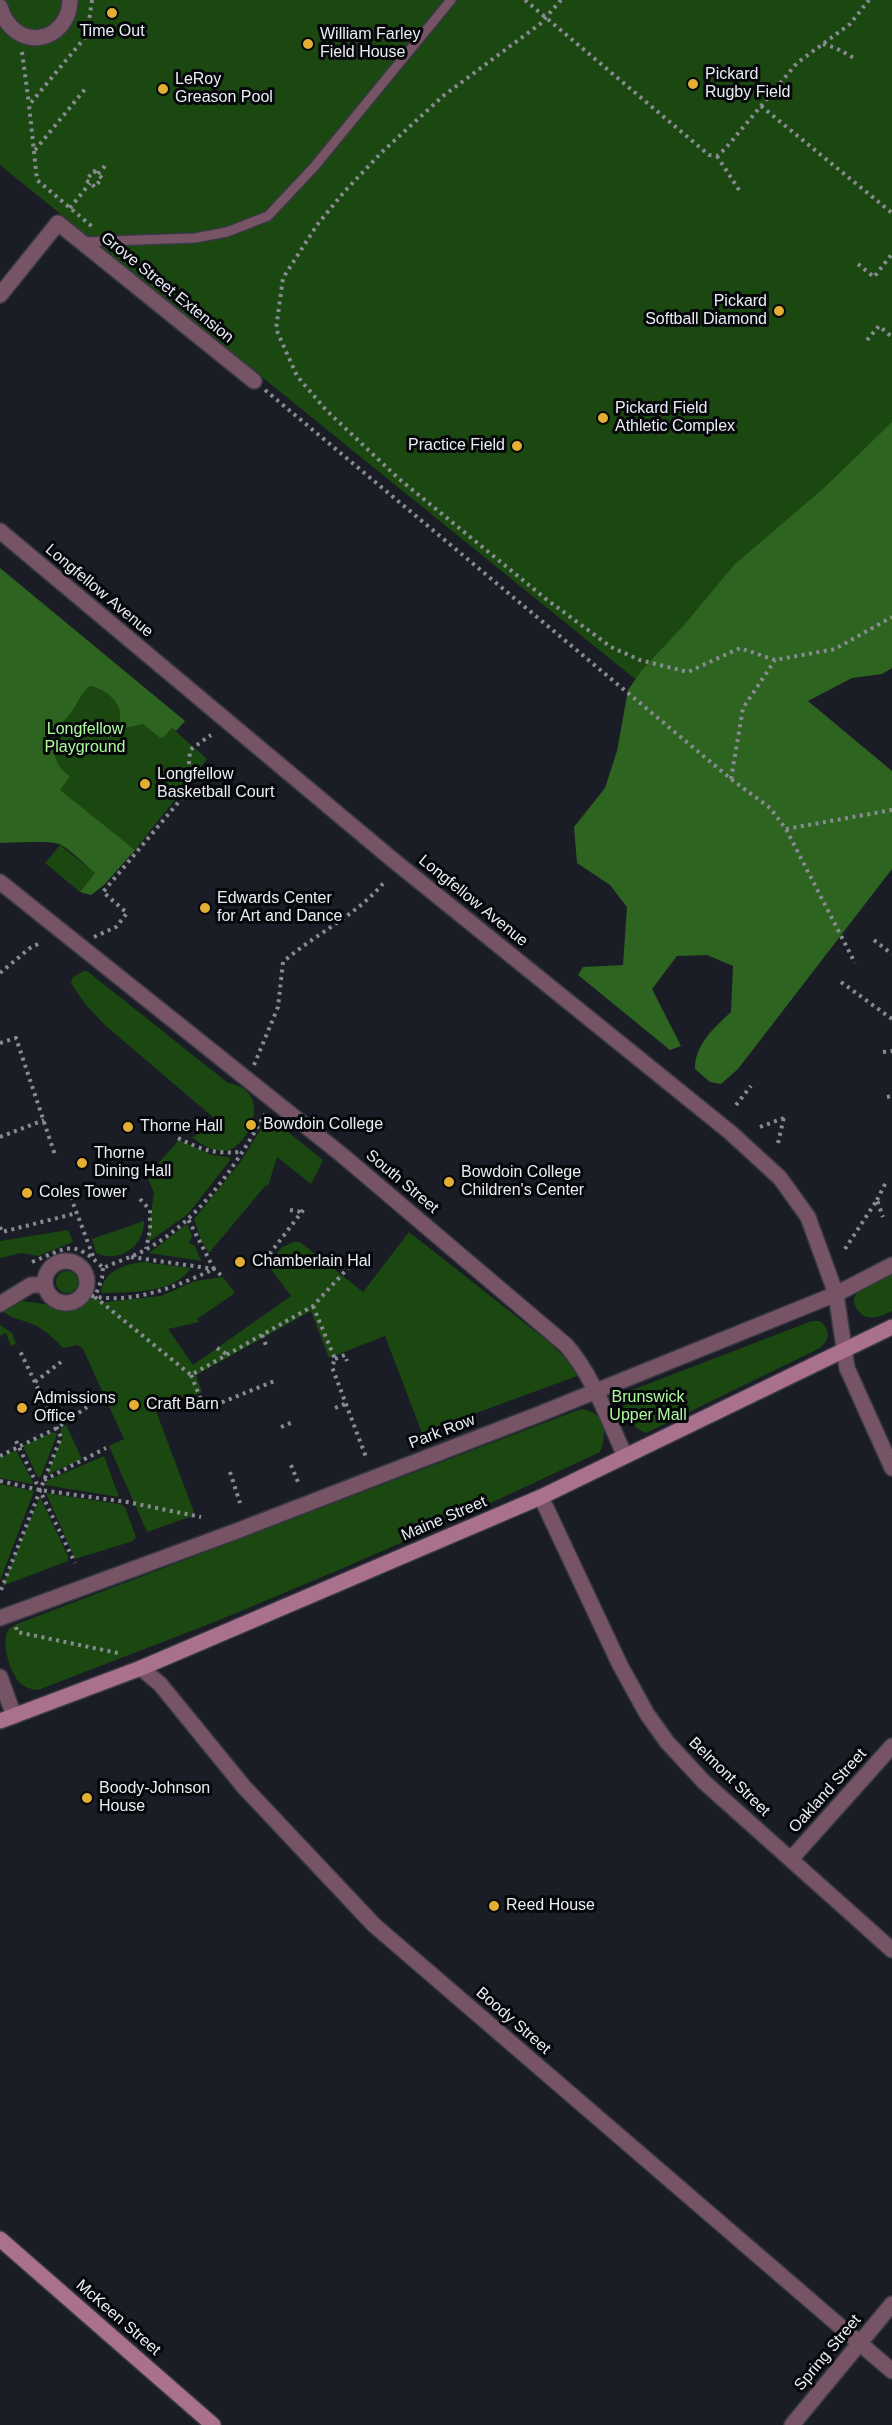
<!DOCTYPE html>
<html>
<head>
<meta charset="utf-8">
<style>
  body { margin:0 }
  canvas { display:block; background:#1a1c26 }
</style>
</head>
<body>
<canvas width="892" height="2425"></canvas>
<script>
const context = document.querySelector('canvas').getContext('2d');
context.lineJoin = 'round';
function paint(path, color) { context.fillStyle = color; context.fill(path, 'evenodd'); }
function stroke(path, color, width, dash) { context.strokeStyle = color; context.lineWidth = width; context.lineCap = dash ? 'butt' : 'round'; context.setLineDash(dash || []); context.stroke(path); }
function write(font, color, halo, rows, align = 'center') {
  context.font = font + ' Arial,sans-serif'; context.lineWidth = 6; context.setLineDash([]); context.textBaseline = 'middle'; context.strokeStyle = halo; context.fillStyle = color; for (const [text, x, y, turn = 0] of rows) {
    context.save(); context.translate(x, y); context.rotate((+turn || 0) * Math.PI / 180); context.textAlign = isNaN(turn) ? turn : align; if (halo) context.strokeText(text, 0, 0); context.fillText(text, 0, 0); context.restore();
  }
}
const green = new Path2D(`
  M0 0H892V627L781 690 850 853 0 165Z
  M90 686C103 688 121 700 120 715 120 720 118 725 117 730L143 724 160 738 164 737 172 728 207 759 135 850 59 790 60 770 53 755 57 735 60 725 75 706 81 693Z
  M60 845 95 873 80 892 45 863Z
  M84 971H87L228 1083C256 1087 260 1111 247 1133 233 1158 212 1154 192 1137L220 1123 106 1026 85 1004 71 983 73 977Z
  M269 1120 274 1121 323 1160 311 1184 277 1157 268 1186 266 1185 209 1253 201 1240 194 1219 239 1164 264 1124Z
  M179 1140 212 1155 228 1157 231 1159 188 1214 147 1243 154 1193 147 1176Z
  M144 1221C144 1246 120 1264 96 1253L92 1239Z
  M187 1224 192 1236 189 1243 195 1246 201 1261 149 1253Z
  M68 1230 73 1242 38 1256 21 1253 0 1258V1241Z
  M409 1232 550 1343 569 1362 577 1376 422 1433 385 1336 329 1358 311 1311 196 1375 202 1392 156 1411 195 1515 147 1532 109 1446 124 1439 83 1349 78 1345 63 1348C54 1338 44 1329 32 1324 22 1319 8 1319 2 1309L14 1302 22 1301 73 1308 79 1306 89 1297 105 1302 161 1296 195 1281 223 1277 235 1293 197 1319 199 1322 168 1329 193 1365 291 1296 268 1265 282 1247 294 1242H300L363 1292Z
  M143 1262 190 1268 189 1271C170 1294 128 1292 101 1293 102 1272 124 1264 143 1262Z
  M56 1282a11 11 0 1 1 22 0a11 11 0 1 1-22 0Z
  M892 1274V1311C876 1319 862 1323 854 1303 855 1283 876 1280 892 1274Z
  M812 1321H820C831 1330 830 1339 820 1348L646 1433C629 1427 614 1403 632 1390Z
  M0 1325 12 1333 16 1344 11 1346 6 1333 0 1336Z
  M581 1409C606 1412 608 1432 600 1452L480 1508 341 1569 217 1621 38 1690C31 1689 26 1688 20 1683 10 1673 0 1641 9 1629 11 1627 14 1626 17 1624Z
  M66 1425 82 1459 47 1475 62 1438 61 1428Z
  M53 1432 57 1434 55 1440 41 1476 38 1478 23 1446Z
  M16 1450 33 1482 32 1484 0 1478V1458Z
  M104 1456 119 1497 45 1485 48 1480Z
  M0 1484 34 1491 0 1581Z
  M46 1493 120 1504 125 1507 136 1537 133 1541 75 1559Z
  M40 1497 68 1556V1561L2 1586Z`);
const forest = new Path2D(`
  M892 422V668L882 674 852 678 808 701 892 771V869L738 1069 721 1084 710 1082 695 1069C695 1044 714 1028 731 1012L733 966 707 955 677 956 652 989 681 1046 670 1050 578 975 583 967 623 965 627 907 610 885 577 863 574 827 605 788 617 751 628 690 642 670 685 624 735 564 824 488Z
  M0 568 185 721 176 731 172 728 164 737 160 738 143 724 117 730C118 726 120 720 120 715 121 701 103 688 90 686 81 693 80 699 74 708 70 715 63 720 60 727 50 745 53 766 70 776L60 790 135 850 104 885 91 895 80 892 95 873C84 864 73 852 61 845 52 840 13 843 0 843Z`);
const path = new Path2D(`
  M92 0 87 35 29 105 37 180 95 229
  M525 0 709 155 717 156 725 149 797 63 850 24 869 0
  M561 0 540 24 443 96 382 152 344 192 317 225 283 278 276 329 297 376 326 410 398 478 546 599 611 647 640 660 688 672 740 648 775 660 835 649 892 617
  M823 44 836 48 854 58
  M22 52 29 104
  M761 106 892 213
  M35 150 86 88
  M717 156 739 190
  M94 171 102 178 95 187 86 180Z
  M98 174 105 166
  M70 208 90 183
  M858 264 874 277 892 254
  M867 340 879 326 892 337
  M265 390 731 779 770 808 786 829 855 963
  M731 779 743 708 775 660
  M786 829 892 810
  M94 937 116 927 127 913 103 892 187 792 190 750 211 735
  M874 940 892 954
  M0 973 30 948 40 943
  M841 982 892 1019
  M0 1043 16 1038 55 1155
  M883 1052 892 1051
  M254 1065 278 1007 283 962C316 933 358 915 385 881
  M887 1097 892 1096
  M736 1105 751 1086
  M760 1127 784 1118
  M0 1137 44 1120
  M178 1138C202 1150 214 1154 241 1152
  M778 1143 784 1117
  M68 1190 93 1256
  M140 1199 150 1210V1230L146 1249
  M877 1200 886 1182
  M290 1210 301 1212
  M0 1227 2 1232 77 1213
  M845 1249 877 1200 883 1217
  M131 1257 214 1269 222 1276
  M265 1260 304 1209
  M32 1262C67 1248 73 1238 103 1268 116 1262 132 1257 145 1250 199 1221 236 1166 265 1114
  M103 1268 102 1278 95 1297 191 1375 313 1306 360 1255
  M84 1294C128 1307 175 1287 214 1269L188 1219
  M313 1306 335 1359 332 1367 366 1457
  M262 1335 267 1348
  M217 1348 228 1355
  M335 1359 345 1355 347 1361
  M191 1375 201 1400
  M35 1382 61 1362
  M208 1408 277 1380
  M335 1408 345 1404
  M281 1427 293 1422
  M16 1441 75 1563
  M0 1456 57 1428 87 1407
  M291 1465 298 1482
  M230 1472 240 1503
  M44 1480 106 1448
  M0 1481 40 1490 127 1502 201 1517
  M1 1590 61 1437 20 1351
  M16 1627 17 1632 118 1653`);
const lane = new Path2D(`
  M82 242 195 238 227 232 268 216 314 167 451 0`);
const street = new Path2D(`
  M0 7C15 55 69 42 70 0
  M0 295 58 223 254 381
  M0 531 393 860 731 1133 780 1178 808 1217 836 1294 847 1368 892 1468
  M0 882 342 1155 566 1345C593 1376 608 1419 625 1456
  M45 1282a21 21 0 1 1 42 0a21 21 0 1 1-42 0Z
  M0 1304 31 1285H45
  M541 1497 620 1665 647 1714 667 1742 704 1782 892 1950
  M0 1618 234 1532 537 1415 836 1294 892 1265
  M141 1668 160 1684 244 1787 374 1925 892 2371
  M0 1677 14 1716
  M791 1859 892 1746
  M792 2425 892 2304`);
const secondary = new Path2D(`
  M0 1721 141 1668 541 1497 892 1327
  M0 2239 213 2425`);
const markers = [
  [112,13,6,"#e2af34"],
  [308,44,6,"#e2af34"],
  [693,84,6,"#e2af34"],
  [163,89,6,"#e2af34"],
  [779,311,6,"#e2af34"],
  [603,418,6,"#e2af34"],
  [517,446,6,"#e2af34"],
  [145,784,6,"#e2af34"],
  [205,908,6,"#e2af34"],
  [251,1125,6,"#e2af34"],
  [128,1127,6,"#e2af34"],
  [82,1163,6,"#e2af34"],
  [449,1182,6,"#e2af34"],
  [27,1193,6,"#e2af34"],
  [240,1262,6,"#e2af34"],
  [134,1405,6,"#e2af34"],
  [22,1408,6,"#e2af34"],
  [87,1798,6,"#e2af34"],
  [494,1906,6,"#e2af34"]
];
const poiNames = [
  ["Time Out",112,32,"center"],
  ["William Farley",320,35],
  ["Field House",320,53],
  ["Pickard",705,75],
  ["Rugby Field",705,93],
  ["LeRoy",175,80],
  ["Greason Pool",175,98],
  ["Pickard",767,302,"right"],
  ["Softball Diamond",767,320,"right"],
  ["Pickard Field",615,409],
  ["Athletic Complex",615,427],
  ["Practice Field",505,446,"right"],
  ["Longfellow",157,775],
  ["Basketball Court",157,793],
  ["Edwards Center",217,899],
  ["for Art and Dance",217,917],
  ["Bowdoin College",263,1125],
  ["Thorne Hall",140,1127],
  ["Thorne",94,1154],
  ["Dining Hall",94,1172],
  ["Bowdoin College",461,1173],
  ["Children's Center",461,1191],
  ["Coles Tower",39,1193],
  ["Chamberlain Hal",252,1262],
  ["Admissions",34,1399],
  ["Office",34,1417],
  ["Craft Barn",146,1405],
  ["Boody-Johnson",99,1789],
  ["House",99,1807],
  ["Reed House",506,1906]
];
const streetNames = [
  ["Grove Street Extension",167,288,39],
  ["Longfellow Avenue",99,591,40],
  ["Longfellow Avenue",473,901,39],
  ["South Street",402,1182,40],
  ["Park Row",442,1432,-21],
  ["Maine Street",444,1519,-23],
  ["Belmont Street",729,1777,44],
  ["Oakland Street",828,1791,-48],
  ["Boody Street",513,2021,41],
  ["McKeen Street",118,2318,41],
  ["Spring Street",828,2353,-50]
];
const parkNames = [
  ["Longfellow",85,730],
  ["Playground",85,748],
  ["Brunswick",648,1398],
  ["Upper Mall",648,1416]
];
paint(green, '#1b4810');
paint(forest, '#2d641f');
stroke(lane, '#373943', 12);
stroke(street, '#373943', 18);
stroke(secondary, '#373943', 18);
stroke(path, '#898b93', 4, [3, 4.5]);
stroke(lane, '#765365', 9);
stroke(street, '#765365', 15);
stroke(secondary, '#a9718e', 15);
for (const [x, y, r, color] of markers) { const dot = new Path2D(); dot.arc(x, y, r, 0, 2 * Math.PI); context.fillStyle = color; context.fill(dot); stroke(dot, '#06070b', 2); }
write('16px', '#ebedf4', '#06070b', poiNames, 'left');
write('16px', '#ebedf4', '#06070b', streetNames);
write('16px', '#aefb9c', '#06070b', parkNames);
</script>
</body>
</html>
